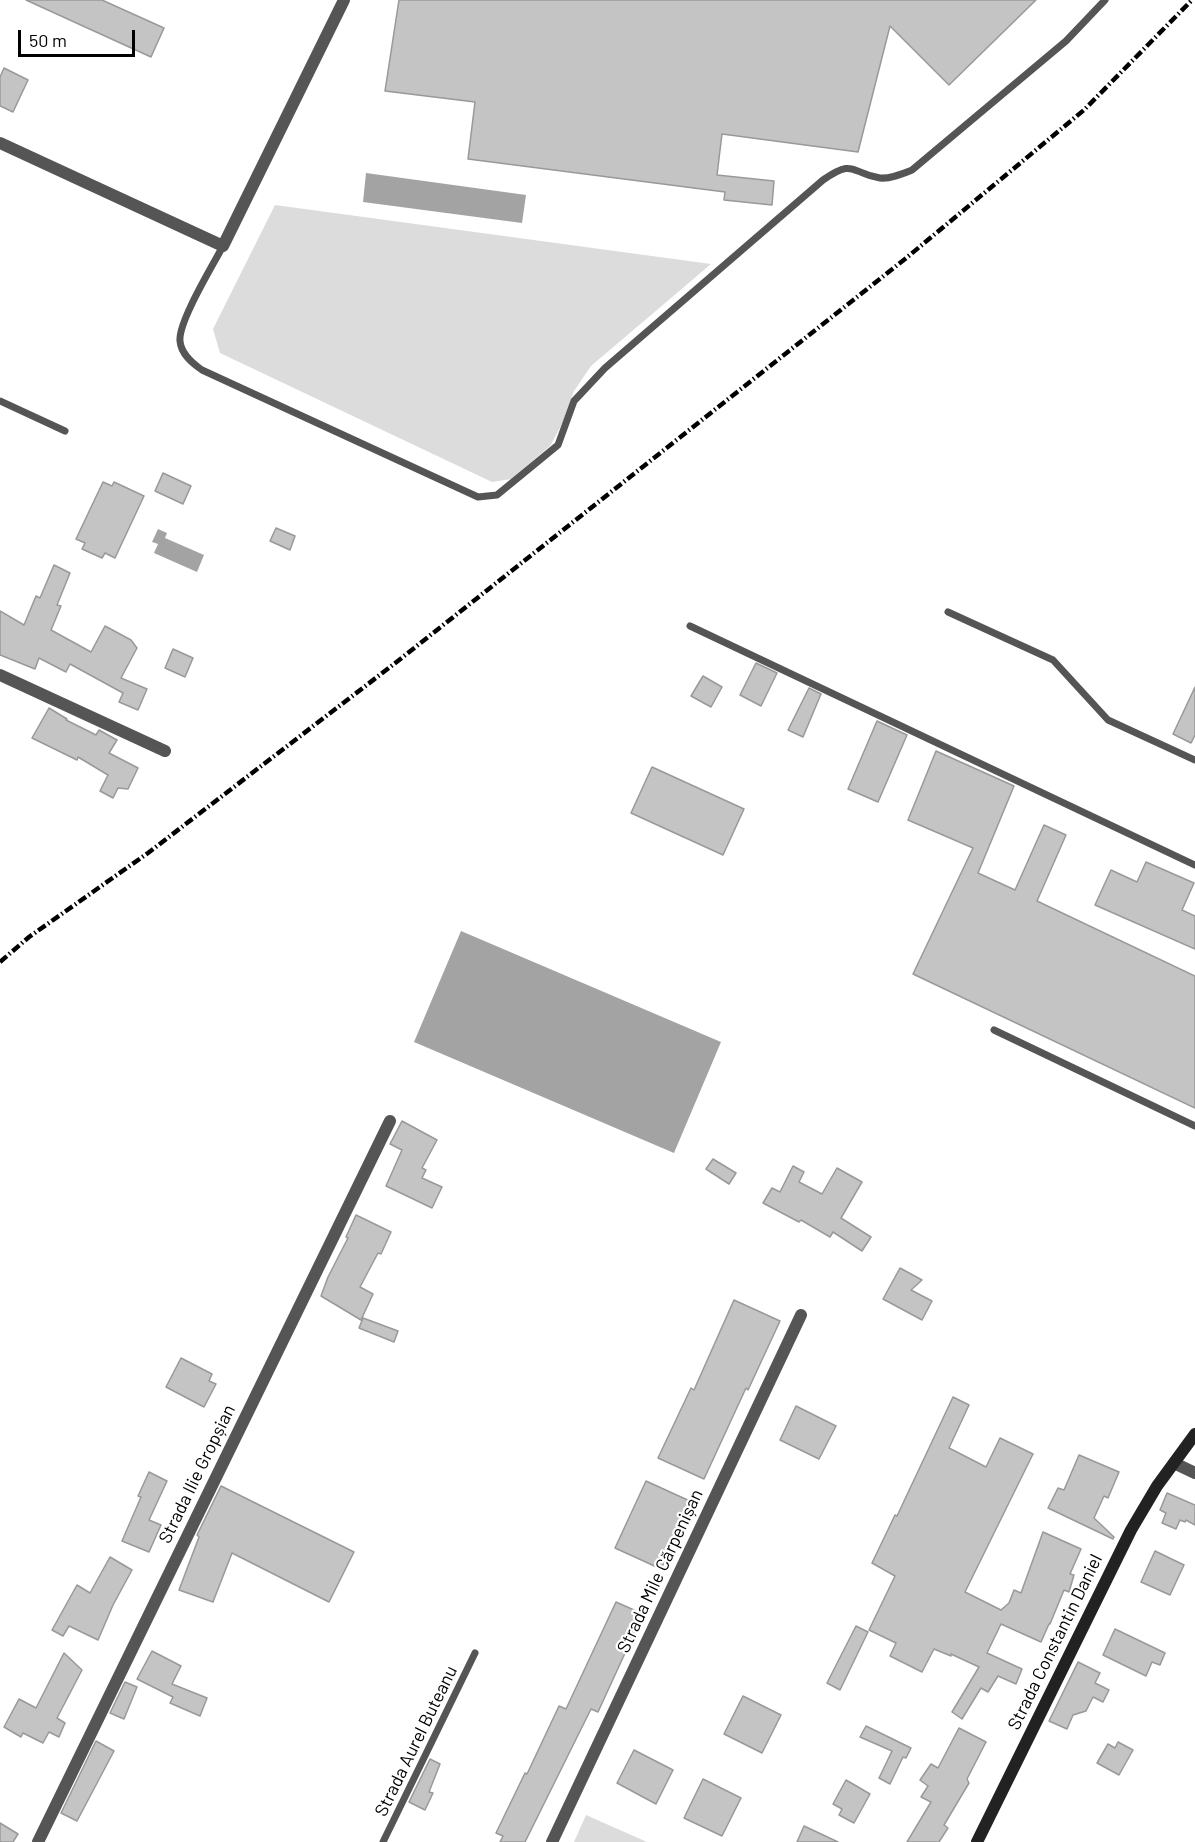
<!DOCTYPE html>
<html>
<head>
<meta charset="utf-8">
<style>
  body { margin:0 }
  #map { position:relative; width:1195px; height:1842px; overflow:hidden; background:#fff; font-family:Barlow,sans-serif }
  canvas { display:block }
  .scale { position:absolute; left:18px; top:30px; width:117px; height:27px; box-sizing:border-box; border:3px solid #000; border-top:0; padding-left:8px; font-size:18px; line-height:21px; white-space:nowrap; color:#000; -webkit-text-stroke:4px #fff; paint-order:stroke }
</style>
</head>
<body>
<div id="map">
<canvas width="1195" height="1842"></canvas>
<div class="scale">50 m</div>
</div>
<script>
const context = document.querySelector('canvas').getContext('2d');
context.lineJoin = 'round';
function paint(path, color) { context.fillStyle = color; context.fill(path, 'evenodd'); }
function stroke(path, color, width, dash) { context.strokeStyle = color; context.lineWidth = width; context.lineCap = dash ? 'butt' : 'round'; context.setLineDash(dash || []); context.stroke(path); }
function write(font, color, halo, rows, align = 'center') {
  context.font = font + ' Barlow,sans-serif'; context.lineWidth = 4.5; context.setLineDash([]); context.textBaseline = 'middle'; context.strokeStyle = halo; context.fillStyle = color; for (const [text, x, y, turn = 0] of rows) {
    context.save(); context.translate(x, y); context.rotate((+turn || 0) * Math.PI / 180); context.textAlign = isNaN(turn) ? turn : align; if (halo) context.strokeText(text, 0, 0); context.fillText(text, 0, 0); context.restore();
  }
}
const green = new Path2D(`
  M275 205 711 264 591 366 574 391 562 424 550 446 511 479 492 482 220 353 213 329Z
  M586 1815 647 1842H574Z`);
const water = new Path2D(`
  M366 173 526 195 522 223 363 202Z
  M158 529 167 533 165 538 204 555 197 572 154 553 158 544 152 542Z
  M461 931 721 1042 674 1153 414 1042Z`);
const building = new Path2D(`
  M26 0H102L164 28 151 57Z
  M399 0H1036L949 85 890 26 858 152 722 134 717 175 774 181 772 205 724 200 725 192 468 159 475 102 385 91Z
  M4 68 28 80 13 112 0 106V77Z
  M163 473 191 486 183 504 155 491Z
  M103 482 112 486 114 482 144 496 115 558 105 553 102 558 82 549 85 543 76 539Z
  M276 528 295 536 290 550 270 541Z
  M54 565 70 573 57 605 61 606 51 630 91 652 105 626 131 640 137 648 121 678 147 689 138 710 119 702 123 693 70 664 66 672 39 658 35 669 0 655V611L24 625 36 596 40 598Z
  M173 649 193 658 185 677 165 668Z
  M756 663 777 673 761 706 740 695Z
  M703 676 722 687 711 707 691 696Z
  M1195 687V735L1191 743 1173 734Z
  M809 688 821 694 803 737 788 730Z
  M49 708 67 719 66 720 96 735 99 730 117 740 109 753 138 768 128 789 118 788 113 798 100 791 108 775 78 757 77 760 32 738Z
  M877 721 907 735 878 802 848 789Z
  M936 751 1014 786 978 873 1015 890 1044 825 1066 835 1037 901 1195 976V1108L913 974 973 848 908 820Z
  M652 767 744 809 723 855 631 813Z
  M1146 862 1194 883 1182 910 1195 916V949L1095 905 1111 870 1137 882Z
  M402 1121 437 1140 422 1168 426 1170 422 1178 442 1187 432 1208 386 1186 402 1150 390 1144Z
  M713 1159 736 1173 729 1184 706 1169Z
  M793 1166 804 1172 799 1182 822 1194 837 1168 862 1182 841 1218 871 1237 862 1251 833 1232 830 1237 801 1220 799 1222 763 1203 772 1188 780 1192Z
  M356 1215 391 1232 381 1254 378 1253 360 1287 373 1294 361 1320 321 1296 328 1277 348 1238 346 1237Z
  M900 1268 922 1280 911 1290 932 1301 922 1320 883 1299Z
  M734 1300 780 1321 748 1390 746 1388 704 1479 658 1458 691 1388 694 1390Z
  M363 1318 398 1331 394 1342 359 1328Z
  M181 1358 212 1374 209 1381 216 1384 204 1407 166 1387Z
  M953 1397 969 1405 949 1448 986 1467 1000 1438 1033 1454 965 1592 1001 1610 1009 1603 1014 1590 1021 1593 1043 1532 1081 1549 1070 1574 1074 1575 1069 1592 1064 1590 1050 1624H1049L1041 1642 1001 1624 987 1653 1022 1669 1016 1684 998 1676 988 1692 981 1688 962 1719 952 1712 979 1667 951 1654V1656L934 1649 922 1672 890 1656 896 1643 869 1630 895 1576 872 1563 895 1515 897 1516Z
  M796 1406 836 1426 819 1459 780 1440Z
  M1079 1455 1119 1472 1108 1498 1104 1496 1094 1518 1114 1537 1113 1539 1048 1508 1058 1488 1064 1490Z
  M149 1472 167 1481 149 1520 161 1525 149 1552 122 1541 141 1497 138 1496Z
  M646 1481 692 1502 661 1569 615 1548Z
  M221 1486 354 1552 329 1602 232 1553 213 1602 179 1590 199 1537 197 1535Z
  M1167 1493 1195 1505V1525L1186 1520 1185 1522 1180 1520 1176 1529 1162 1523 1166 1513 1160 1510Z
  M1155 1551 1184 1565 1170 1595 1141 1582Z
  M110 1557 132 1570 113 1605 98 1640 69 1626 63 1636 52 1630 77 1585 90 1593Z
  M616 1602 643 1614 598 1712 591 1709 525 1842H500L503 1836 496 1833 525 1773 527 1774 559 1706 566 1709Z
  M856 1626 868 1632 840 1690 827 1683Z
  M1115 1629 1165 1653 1160 1665 1152 1662 1146 1676 1103 1655Z
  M152 1651 181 1666 172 1684 207 1698 200 1716 170 1703 173 1697 137 1679Z
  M64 1653 82 1670 57 1718 65 1723 59 1737 49 1732 43 1743 23 1733 21 1737 4 1727 19 1699 36 1708Z
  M1078 1662 1100 1673 1095 1683 1109 1690 1103 1702 1093 1697 1086 1711 1073 1715 1067 1729 1049 1721Z
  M125 1682 137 1687 124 1719 110 1713Z
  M743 1696 781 1715 762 1753 724 1734Z
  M866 1726 911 1748 906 1758 903 1757 890 1784 879 1778 892 1751 860 1737Z
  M959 1728 986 1742 967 1779 969 1783 944 1825 948 1828 939 1842H907L931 1802 921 1797 928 1786 920 1780 931 1764 938 1768Z
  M96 1741 114 1751 77 1821 61 1813Z
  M1118 1742 1133 1750 1119 1775 1097 1763 1108 1744 1115 1748Z
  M634 1750 673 1770 656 1804 617 1783Z
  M430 1759 440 1764 429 1792 433 1793 425 1810 409 1802Z
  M703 1779 741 1798 722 1836 684 1818Z
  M846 1780 870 1794 854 1823 839 1815 842 1809 833 1804Z
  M0 1823 18 1834 13 1842H0Z
  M804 1826 838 1842H797Z`);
const lane = new Path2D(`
  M223 246C213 265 178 322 180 341 181 354 192 363 202 370L478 497 497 495 558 445 574 401 605 368 823 180C855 158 850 173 880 178 890 179 902 174 912 170L1066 41 1105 0
  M0 401 65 431
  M948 612 1053 660 1108 720 1195 760
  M690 626 1195 865
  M994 1030 1195 1126
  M383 1842 475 1653`);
const street = new Path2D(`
  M0 143 223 246 344 0
  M0 675 165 751
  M1174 1463 1195 1473
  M38 1842 390 1121
  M552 1842 801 1315`);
const secondary = new Path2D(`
  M977 1842 1131 1530 1157 1486 1195 1434`);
const rail = new Path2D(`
  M0 962 29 937 148 853 394 664 905 259 1084 110 1192 0`);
const streetNames = [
  ["Strada Ilie Gropșian",197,1474,-64],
  ["Strada Mile Cărpenișan",660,1571,-65],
  ["Strada Constantin Daniel",1055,1642,-64],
  ["Strada Aurel Buteanu",416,1741,-64]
];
paint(green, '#dcdcdc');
paint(water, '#a3a3a3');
paint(building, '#c4c4c4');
stroke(building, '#999', 1.5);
stroke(lane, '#555', 7);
stroke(street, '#555', 12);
stroke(secondary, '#222', 12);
stroke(rail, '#000', 4.5, [9, 3, 1.5, 3]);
write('18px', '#000', '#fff', streetNames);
</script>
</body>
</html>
